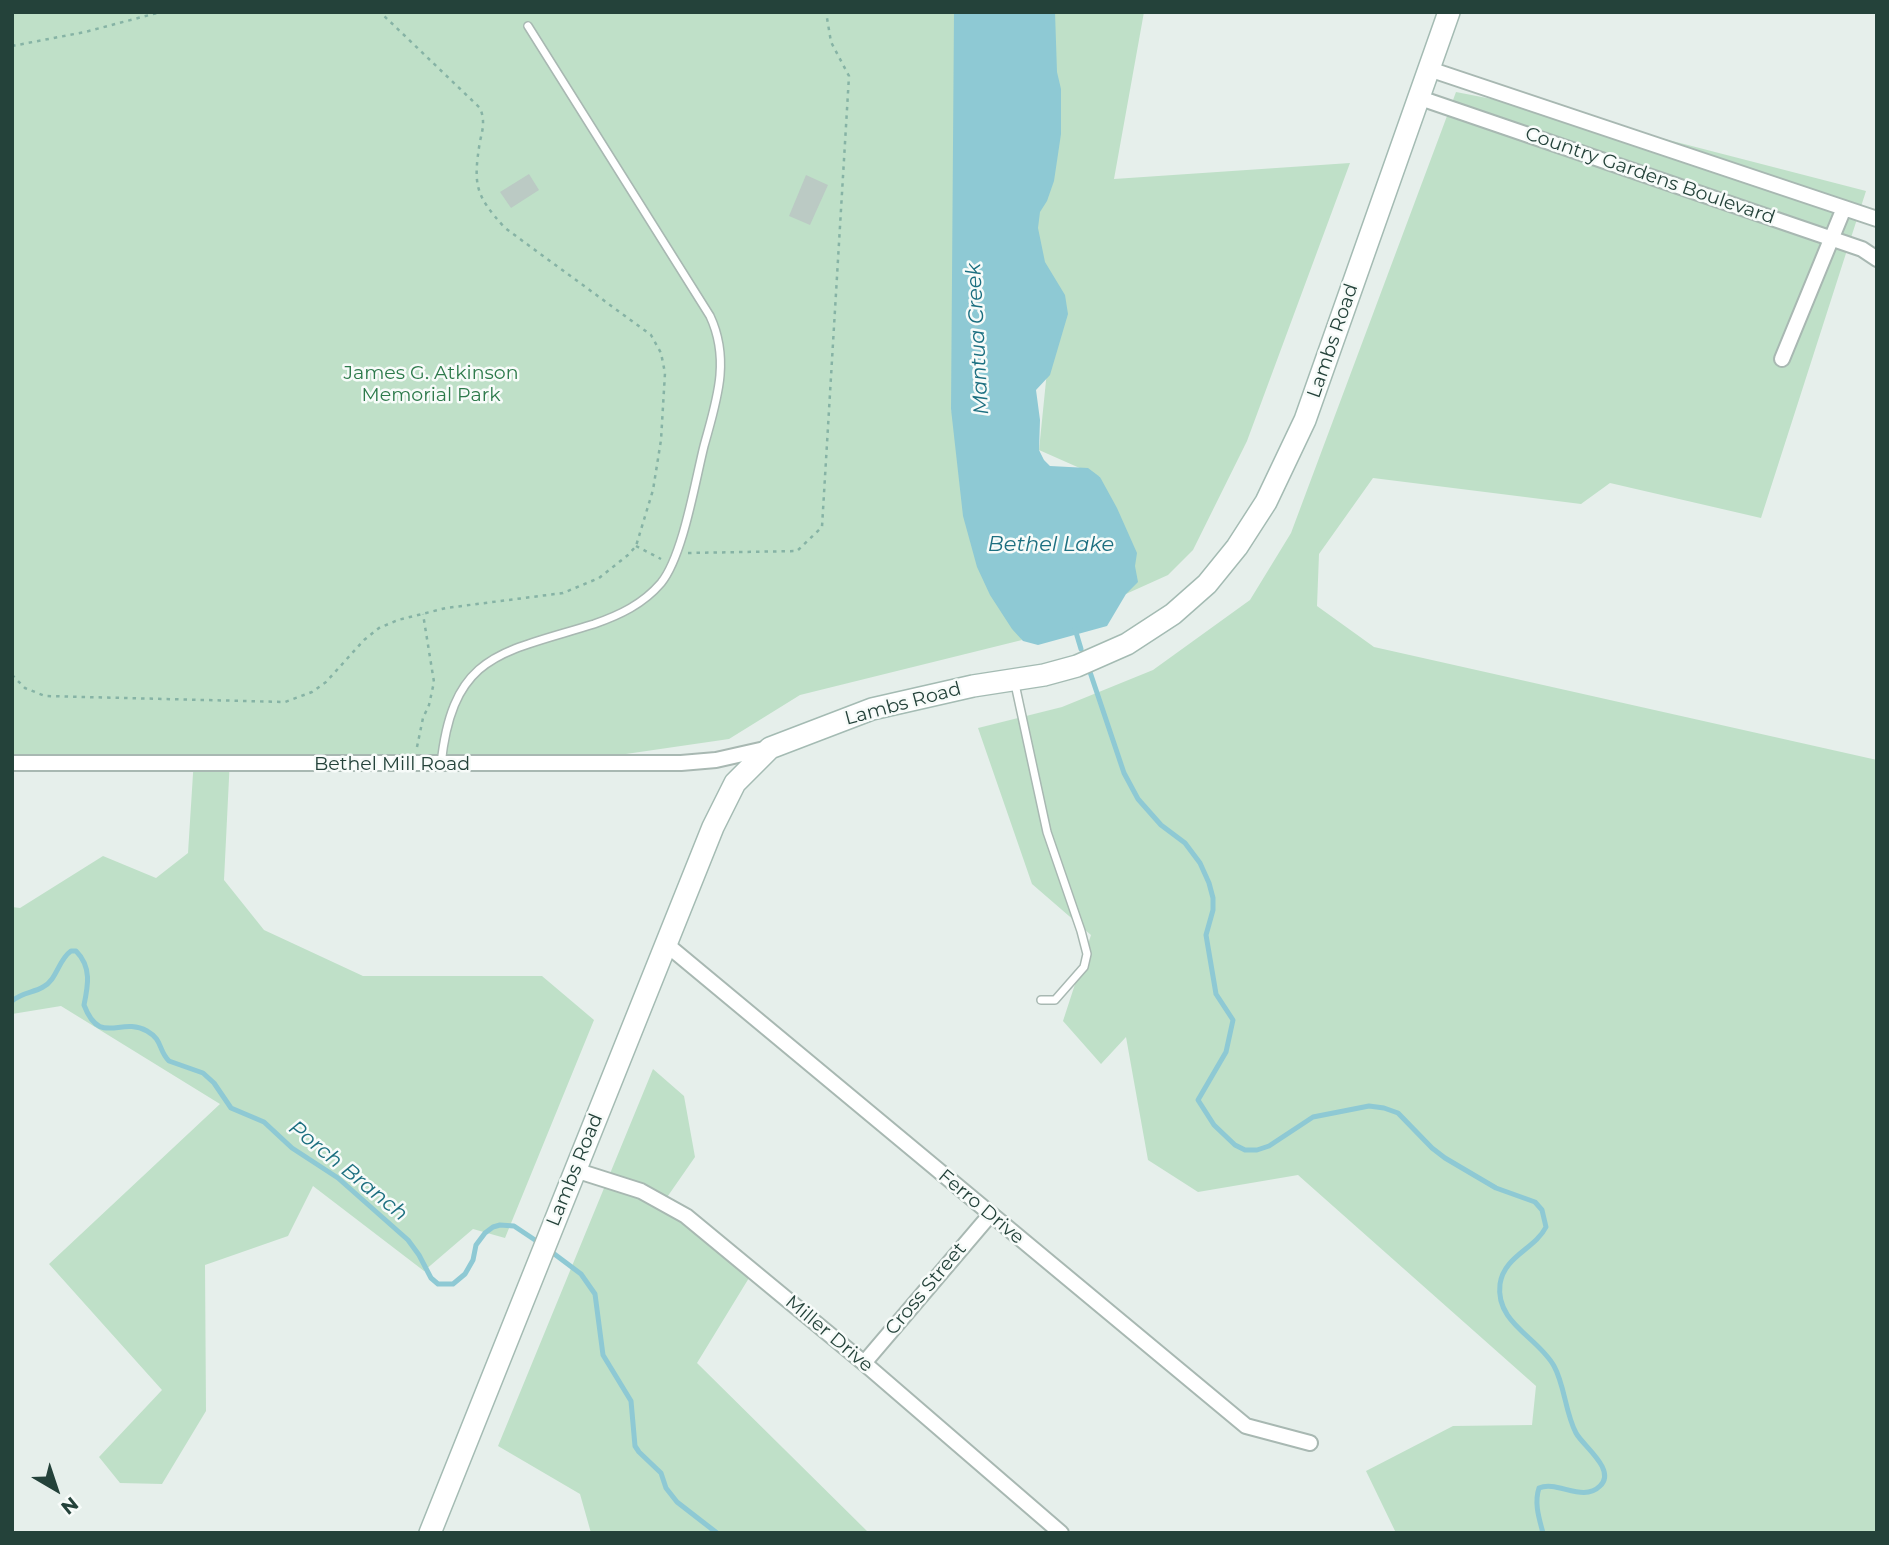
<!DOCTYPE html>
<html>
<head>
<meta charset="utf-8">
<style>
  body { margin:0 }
  #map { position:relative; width:1889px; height:1545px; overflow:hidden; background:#e6efeb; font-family:Montserrat,sans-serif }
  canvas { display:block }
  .frame { position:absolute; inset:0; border:14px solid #24423a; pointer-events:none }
  .north { position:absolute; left:21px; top:1454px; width:70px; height:70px; -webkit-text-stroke:5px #f7fbf9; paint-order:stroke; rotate:141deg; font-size:19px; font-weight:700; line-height:28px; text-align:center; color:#24423a }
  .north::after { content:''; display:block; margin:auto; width:24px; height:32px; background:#24423a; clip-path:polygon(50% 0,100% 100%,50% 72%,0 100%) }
</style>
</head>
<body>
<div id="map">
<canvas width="1889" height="1545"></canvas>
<div class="frame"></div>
<div class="north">N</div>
</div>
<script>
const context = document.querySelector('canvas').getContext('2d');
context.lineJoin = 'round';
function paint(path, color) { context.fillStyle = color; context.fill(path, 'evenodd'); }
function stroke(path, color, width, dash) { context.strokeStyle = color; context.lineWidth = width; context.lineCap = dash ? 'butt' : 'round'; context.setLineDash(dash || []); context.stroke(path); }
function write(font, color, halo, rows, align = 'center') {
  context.font = font + ' Montserrat,sans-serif'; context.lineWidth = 5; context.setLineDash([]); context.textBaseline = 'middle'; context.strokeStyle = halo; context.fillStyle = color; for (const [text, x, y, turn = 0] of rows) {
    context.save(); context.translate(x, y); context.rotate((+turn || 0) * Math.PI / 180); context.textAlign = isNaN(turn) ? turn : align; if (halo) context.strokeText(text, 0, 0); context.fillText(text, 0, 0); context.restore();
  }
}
const green = new Path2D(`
  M12 12H1144L1114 179 1350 163 1247 441 1193 550 1168 575 1117 598 1100 477 1039 450 1056 282 951 409 1022 640 800 695 729 739 619 755 230 758 224 880 264 930 363 976H542L594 1020 505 1238 473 1229 424 1271 313 1186 288 1236 205 1265 206 1411 162 1484 120 1483 99 1457 162 1390 49 1264 220 1104 61 1006 12 1014V907L20 908 103 856 156 878 188 853 194 758 12 763Z
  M1456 92 1564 113 1866 191 1761 518 1610 483 1581 504 1373 478 1319 554 1317 606 1374 647 1877 760V1533H1396L1366 1471 1453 1426 1532 1425 1536 1386 1298 1175 1198 1192 1148 1160 1126 1037 1101 1064 1063 1021 1091 935 1032 884 978 728 1062 707 1153 670 1250 600 1291 533Z
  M653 1069 684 1096 695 1157 663 1203 752 1273 697 1363 869 1533H591L580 1494 498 1446Z`);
const water = new Path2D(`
  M954 12H1055L1057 72 1061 89V134L1054 181 1047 201 1040 212 1038 228 1045 262 1065 295 1068 314 1050 375 1036 390 1040 420 1039 450 1044 460 1050 466 1088 468 1100 477 1117 508 1137 553 1135 566 1138 582 1126 594 1107 626 1038 645 1023 641 1012 629 990 595 977 567 963 516 951 409Z`);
const stream = new Path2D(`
  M1075 629 1081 649
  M1090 672 1124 773 1138 799 1161 825 1185 843 1200 863 1209 883 1213 898V910L1206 935 1216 994 1233 1020 1226 1052 1198 1100 1214 1125 1235 1145 1245 1150H1257L1269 1146 1313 1117 1369 1106 1384 1108 1398 1113 1432 1148 1445 1158 1496 1188 1535 1202 1542 1210 1546 1227C1535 1249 1504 1256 1500 1284 1495 1323 1538 1337 1554 1366 1565 1386 1565 1412 1576 1433 1583 1446 1617 1470 1600 1486 1583 1503 1557 1480 1539 1488 1534 1503 1539 1518 1543 1533
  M12 1001C23 992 33 993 43 987 57 980 58 960 71 951H76C92 967 88 986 84 1005 100 1047 120 1016 147 1031 163 1040 158 1050 169 1061L203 1073 214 1083 231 1108 264 1122 292 1148 338 1178 408 1240 419 1255 431 1278 438 1284H453L465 1274 473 1260 476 1245 485 1233 493 1227 500 1225 514 1226 541 1244
  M549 1250 581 1274 595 1294 603 1355 631 1401 635 1446 639 1452 661 1473 666 1488 677 1502 717 1533`);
const building = new Path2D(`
  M529 174 539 190 511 208 500 192Z
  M806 175 828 185 810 225 789 216Z`);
const path = new Path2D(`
  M12 46 85 32 161 12
  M636 546 661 559
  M688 553 797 551 822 527 849 76 831 42 826 12
  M12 675 25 688 45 696 285 702 312 692 326 682 364 640 379 628 398 620 446 608 563 593 599 578 628 555 636 546 653 490 661 440 665 373 661 353 651 335 505 228C475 195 473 185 480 141 483 129 485 120 480 108L380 12
  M417 747 423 718 429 705 434 682 423 614`);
const service = new Path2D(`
  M1015 684 1047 832 1081 931 1087 954 1084 967 1055 1000H1041
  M441 764C453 653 501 653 594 624 620 615 643 604 661 583 683 556 695 482 704 446 716 402 731 361 710 316L528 26`);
const minor = new Path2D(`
  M1429 69 1877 219
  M1420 98 1862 249 1877 259
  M1782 359 1844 208
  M12 763H681L716 760 769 748
  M666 944 1246 1426 1310 1443
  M575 1170 641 1191 686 1216 864 1363 1061 1533
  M864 1363 990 1215`);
const secondary = new Path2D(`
  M430 1533 713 827 735 783 770 748 872 709 973 686 1044 675 1077 666 1127 644 1173 614 1207 584 1237 547 1266 502 1305 420 1449 12`);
const streetNames = [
  ["Country Gardens Boulevard",1650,176,19],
  ["Lambs Road",1333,341,-71],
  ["Lambs Road",903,704,-15],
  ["Bethel Mill Road",392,764],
  ["Lambs Road",575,1170,-68],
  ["Ferro Drive",981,1207,40],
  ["Cross Street",926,1289,-50],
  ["Miller Drive",829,1334,40]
];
const parkNames = [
  ["James G. Atkinson",431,373],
  ["Memorial Park",431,395]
];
const waterNames = [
  ["Mantua Creek",978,339,-93],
  ["Bethel Lake",1051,545],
  ["Porch Branch",348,1171,39]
];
paint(green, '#bfe0c8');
paint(water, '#8ec9d4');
stroke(stream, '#8ec9d4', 5);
paint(building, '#bbcac4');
stroke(service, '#a8b8b2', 10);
stroke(minor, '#a8b8b2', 18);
stroke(secondary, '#a4bbb3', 24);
stroke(path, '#86b3a5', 2.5, [3.5, 5]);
stroke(service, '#fff', 7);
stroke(minor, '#fff', 14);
stroke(secondary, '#fff', 21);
write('19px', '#24423a', '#f7fbf9', streetNames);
write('19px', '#2d7a4b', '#f7fbf9', parkNames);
write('italic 21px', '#1c6f80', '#f7fbf9', waterNames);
</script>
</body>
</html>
